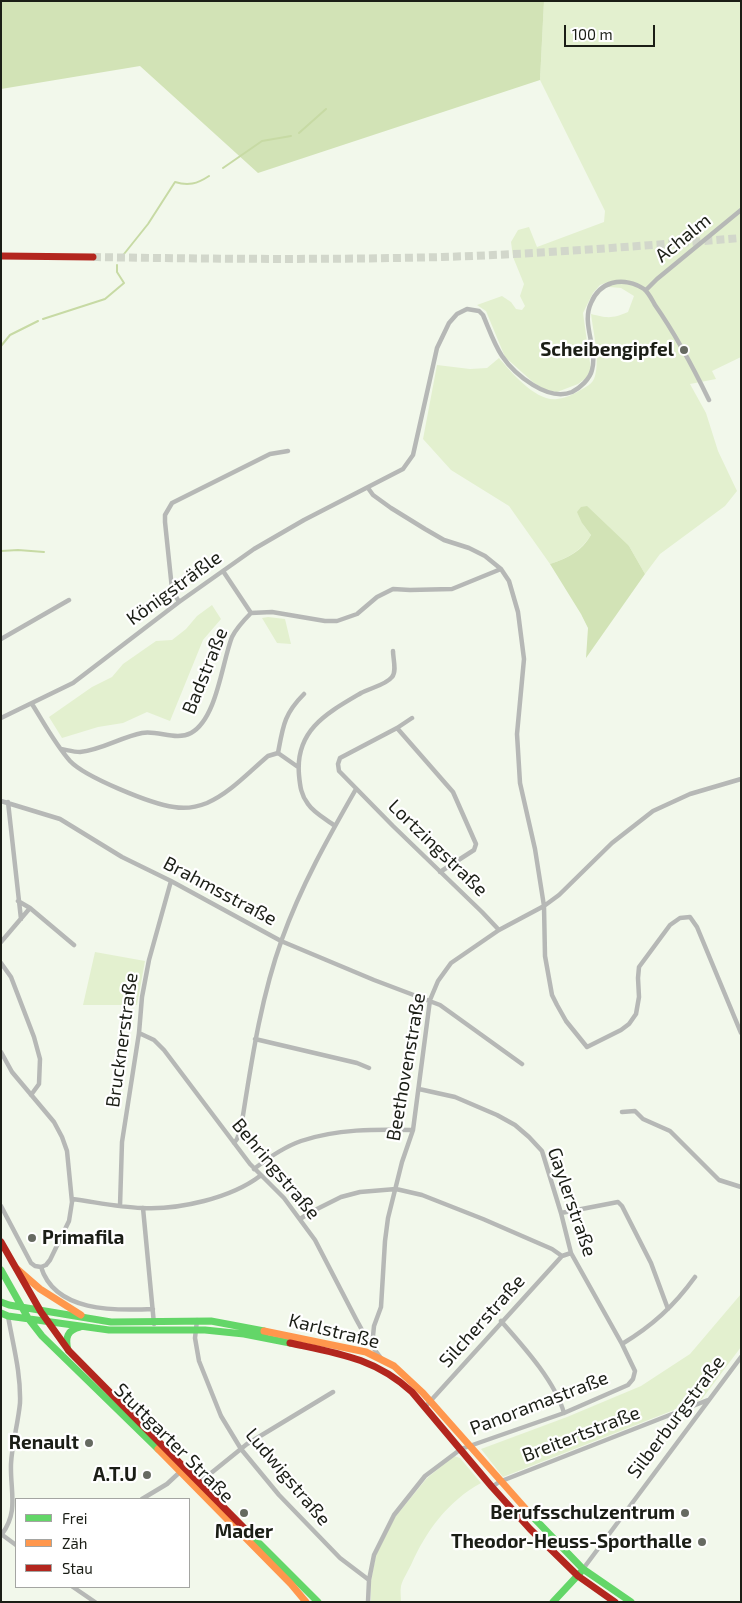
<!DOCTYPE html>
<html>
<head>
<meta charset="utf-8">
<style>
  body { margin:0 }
  #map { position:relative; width:742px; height:1603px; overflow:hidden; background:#f2f8eb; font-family:"Exo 2",sans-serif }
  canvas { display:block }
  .frame { position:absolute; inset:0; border:2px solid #1b1e16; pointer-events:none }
  .legend { position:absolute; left:15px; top:1498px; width:175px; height:90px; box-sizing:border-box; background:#fff; border:1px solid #a4a5a2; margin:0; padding:6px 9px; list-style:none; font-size:15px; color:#1b1e16 }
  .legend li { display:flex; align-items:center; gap:10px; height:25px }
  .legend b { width:25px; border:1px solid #a4a5a2 }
  .scale { position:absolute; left:564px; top:25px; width:91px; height:22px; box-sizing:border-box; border:2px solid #1b1e16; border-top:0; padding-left:6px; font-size:15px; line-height:18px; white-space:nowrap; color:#1b1e16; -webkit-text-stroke:4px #fff; paint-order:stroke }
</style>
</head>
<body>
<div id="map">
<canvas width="742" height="1603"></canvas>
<div class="frame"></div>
<ul class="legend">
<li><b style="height:6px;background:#63d668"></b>Frei</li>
<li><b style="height:6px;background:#ff974d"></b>Zäh</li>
<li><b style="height:6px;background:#b3261e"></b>Stau</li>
</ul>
<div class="scale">100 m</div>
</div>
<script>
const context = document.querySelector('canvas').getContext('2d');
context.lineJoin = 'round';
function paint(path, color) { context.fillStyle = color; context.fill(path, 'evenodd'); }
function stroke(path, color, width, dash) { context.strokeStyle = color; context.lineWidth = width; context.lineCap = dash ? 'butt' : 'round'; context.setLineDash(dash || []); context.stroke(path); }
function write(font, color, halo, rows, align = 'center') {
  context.font = font + ' "Exo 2",sans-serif'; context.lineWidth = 4.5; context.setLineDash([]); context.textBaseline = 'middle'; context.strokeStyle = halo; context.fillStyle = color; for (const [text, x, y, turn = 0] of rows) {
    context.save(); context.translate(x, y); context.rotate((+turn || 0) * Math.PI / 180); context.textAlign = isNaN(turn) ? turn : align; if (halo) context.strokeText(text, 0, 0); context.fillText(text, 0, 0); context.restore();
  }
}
const green = new Path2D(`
  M544 1H741V357L712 371 716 379 690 384 706 413 718 451 737 491 725 506 660 554 645 574 629 546 582 523 591 535C581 551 568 558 550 564L509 506 451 470 423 439 437 365 470 369 487 368 499 358C511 372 536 402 557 399 565 398 572 395 579 391 586 387 593 384 595 376 600 359 593 331 591 314 607 318 612 319 628 312L634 296 621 288 609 287 608 282 600 285 593 293 583 313 591 370 586 378 578 384 557 392 546 390 534 383 505 357 486 311 477 305 502 296 511 302 516 309 522 310 525 306 520 296 524 284 513 257 511 242 518 230 529 227 537 247 604 222 605 211 540 80Z
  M212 605 221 619 203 640 170 721 147 712 123 723 98 727 62 738 49 717 92 687 112 677 123 664 156 641 172 640 186 629 197 616Z
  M268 617 285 619 291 644 277 643 262 618Z
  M95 952 145 961 137 1005H83Z
  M741 1294V1347L702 1399 503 1477 481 1449 567 1417 641 1386 690 1354Z
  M454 1456 460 1458 481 1483C448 1501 426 1531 411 1565 408 1571 403 1579 401 1586 400 1591 401 1597 401 1602H371V1581L376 1555 395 1517 427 1478Z`);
const forest = new Path2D(`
  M1 1H544L540 80 258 173 140 66 1 89Z
  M587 506 629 546 645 574 586 658 588 628 581 614 550 564C568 558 582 551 591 535L582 523 577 512 581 507Z`);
const stream = new Path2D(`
  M299 133 326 109
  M223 168 262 141 291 136
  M124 254 148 224 175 182C188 186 197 184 209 176
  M43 319 105 299 124 283 117 272V265
  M1 346 10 335 38 321
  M1 551 18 550 44 552`);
const primaryTunnel = new Path2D(`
  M93 257C209 259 325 260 442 257 541 254 641 246 741 238`);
const street = new Path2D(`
  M646 290 657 279 741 210
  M368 488 373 495 391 508 425 529 444 540 469 548 485 556 501 569 509 581 518 612 524 659 517 734 520 783 535 849 544 906 545 956 552 995 557 1005 566 1021 587 1047 621 1030 629 1024 636 1014 639 997 638 978 639 967 670 925 680 918 690 917 697 927 741 1033
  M223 571 251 613
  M179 602 172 589 165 522V515L172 503 270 454 288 451
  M1 639 69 600
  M32 704C44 723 55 744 70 761 85 777 151 804 174 807 185 809 197 807 207 803 230 793 249 772 268 756L278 753 298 767
  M1 718 73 683 179 602 254 549 304 520 403 469 413 455 437 348 449 323 457 314 467 309 479 311 483 315C489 329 494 344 502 356 515 375 548 402 572 392 580 388 590 379 592 370 598 348 581 324 591 303 595 293 602 286 612 283 623 280 635 283 644 289 649 293 652 300 655 305 676 335 693 367 709 400
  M412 718 397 728 340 758 338 764 339 771 393 826 482 912 499 930
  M397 728 453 792 476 844 474 850 440 872
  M61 749C67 750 74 752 80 752 102 750 121 737 142 733 158 730 176 741 191 733 217 719 222 662 232 637 237 627 244 620 251 613L272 612 325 621H337L357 614 377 597 393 589 410 590 452 589 501 569
  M278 753C283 726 284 714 304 694
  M1 801 60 819 122 857 171 881 281 941 374 980 440 1005 522 1064
  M8 802 21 919
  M335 826C326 819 314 813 308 804 301 795 300 786 299 775 295 730 327 713 361 693 370 688 386 685 392 677 397 671 393 659 393 651
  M18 901 30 908 74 945
  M1 942 30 908
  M1 963 11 977 34 1037 40 1059 39 1084 31 1095
  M139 1033 154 1040 164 1050 250 1164 284 1198 315 1240 356 1319 368 1341 381 1358
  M255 1039 357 1063 369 1068
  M1 1052 12 1072 54 1122 62 1137 67 1151 72 1202 69 1221 50 1260 46 1265 41 1267
  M622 1112 635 1111 643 1119 670 1131 719 1180 741 1187
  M234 1143 237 1139 241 1128C251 1065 260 1000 282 939 301 886 328 838 356 789
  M254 1169C268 1158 284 1147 301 1141 336 1129 376 1129 413 1130
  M72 1199C95 1202 118 1207 142 1208 179 1210 231 1198 260 1176
  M1 1206 31 1263 35 1266 41 1267
  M120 1206 122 1142 139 1033 142 997 149 960 171 881
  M143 1208 154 1324
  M561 1213 618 1202 622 1206 651 1263 668 1309
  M300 1219 311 1212 341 1197 360 1192 396 1189 422 1195 483 1219 552 1249 562 1256 571 1253
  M41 1267C55 1312 114 1311 153 1309
  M197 1320 195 1338 199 1361 221 1416 241 1449 279 1495 340 1558 369 1580
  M501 1321C523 1346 555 1381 564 1413
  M622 1344C652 1326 674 1306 695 1277
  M372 1346 374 1326 381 1307 385 1241 388 1218 402 1162 413 1130 430 1000 438 981 451 963 499 930 544 906 559 895 612 843 653 811 690 794 741 779
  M425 1407 562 1256
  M200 1482 247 1444 333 1392
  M492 1487 499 1482 708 1400
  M142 1499 167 1484 181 1471
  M1 1534 16 1545
  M2 1534C19 1511 10 1491 11 1464 12 1444 18 1424 20 1403 21 1373 13 1345 8 1316
  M583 1569 741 1357
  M73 1587 95 1602
  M368 1602 369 1580 374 1555 394 1515 425 1476 461 1449 564 1413 628 1385 633 1379 635 1371 622 1344 571 1253 561 1213 542 1151 529 1137 515 1125 497 1115 455 1097 419 1089`);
const fast = new Path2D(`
  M1 1270 28 1318 42 1336 158 1449
  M1 1302 9 1305 111 1322 211 1321 264 1331
  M1 1313 8 1316 109 1330H205L244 1334 290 1343
  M68 1350C65 1338 67 1330 80 1327
  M532 1516 583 1569 631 1602
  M246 1530 318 1602
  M553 1602 580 1573`);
const slow = new Path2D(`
  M17 1269 40 1289 81 1315
  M264 1331 366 1352 394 1366 423 1393 532 1516
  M158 1449 291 1584 306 1602`);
const jam = new Path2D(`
  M1 256 93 257
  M1 1242 41 1312 69 1351 246 1530
  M290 1343C337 1353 375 1358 412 1392L492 1487 530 1529 578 1576 615 1602`);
const markers = [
  [684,350,5,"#666a61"],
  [32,1238,5,"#666a61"],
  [89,1443,5,"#666a61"],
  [147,1475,5,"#666a61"],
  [244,1513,5,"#666a61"],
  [685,1513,5,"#666a61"],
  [702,1542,5,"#666a61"]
];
const streetNames = [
  ["Achalm",683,238,-39],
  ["Königsträßle",174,588,-36],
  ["Badstraße",205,671,-68],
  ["Lortzingstraße",438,848,44],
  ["Brahmsstraße",220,891,28],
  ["Brucknerstraße",122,1040,-82],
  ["Beethovenstraße",406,1067,-80],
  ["Behringstraße",276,1169,50],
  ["Gaylerstraße",572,1202,71],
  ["Silcherstraße",482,1321,-48],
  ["Karlstraße",334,1331,14],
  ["Panoramastraße",539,1403,-21],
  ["Silberburgstraße",676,1417,-53],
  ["Breitertstraße",581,1434,-21],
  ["Stuttgarter Straße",174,1443,45],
  ["Ludwigstraße",288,1477,50]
];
const poiNames = [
  ["Scheibengipfel",674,350],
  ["Primafila",42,1238,"left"],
  ["Renault",79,1443],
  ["A.T.U",137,1475],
  ["Berufsschulzentrum",675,1513],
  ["Mader",244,1532,"center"],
  ["Theodor-Heuss-Sporthalle",692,1542]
];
paint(green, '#e3f0cf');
paint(forest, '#d2e3b6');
stroke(stream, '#c7daa4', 2);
stroke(primaryTunnel, '#d2d7cb', 8, [8, 4]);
stroke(street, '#b6b8b6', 4.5);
stroke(fast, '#63d668', 7);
stroke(slow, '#ff974d', 7);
stroke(jam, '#b3261e', 7);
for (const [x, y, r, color] of markers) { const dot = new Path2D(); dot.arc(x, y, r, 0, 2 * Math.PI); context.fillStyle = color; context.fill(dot); stroke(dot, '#fff', 2); }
write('19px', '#1b1e16', '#fff', streetNames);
write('bold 19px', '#1b1e16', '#fff', poiNames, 'right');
</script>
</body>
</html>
